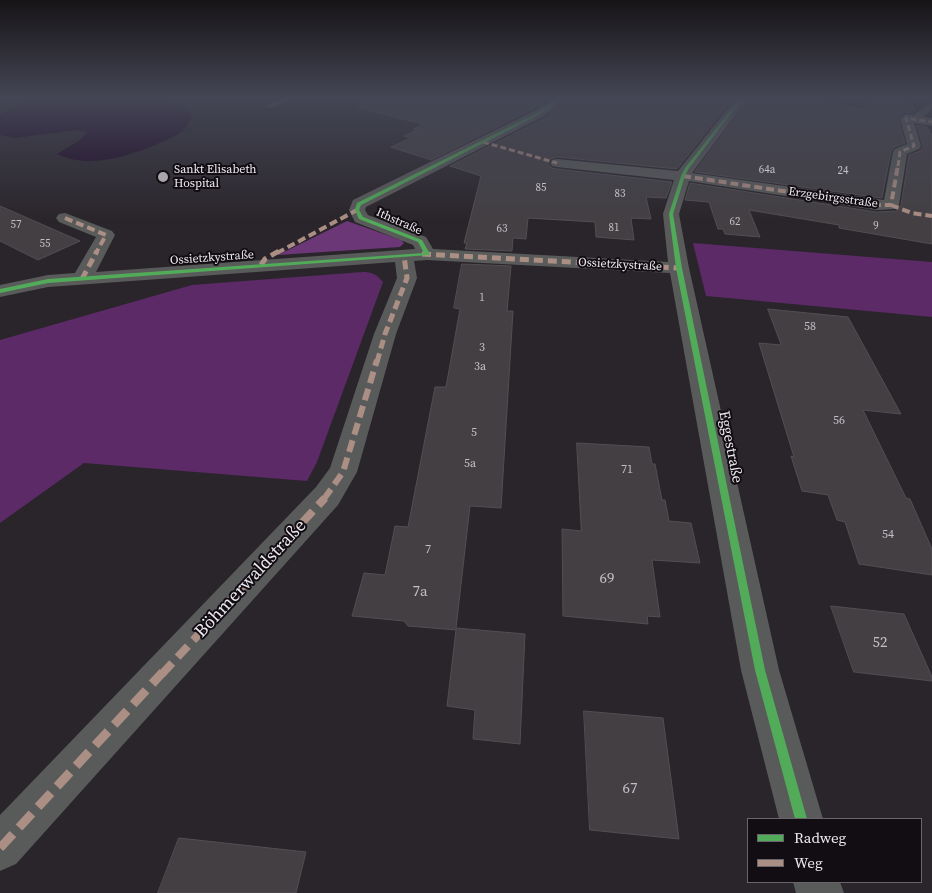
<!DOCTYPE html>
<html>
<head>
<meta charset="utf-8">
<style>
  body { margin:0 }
  #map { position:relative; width:932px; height:893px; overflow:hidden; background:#2a252a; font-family:"Source Serif 4",serif }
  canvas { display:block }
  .legend { position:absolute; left:747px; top:818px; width:175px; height:65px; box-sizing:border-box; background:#110d12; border:1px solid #6a656b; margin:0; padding:6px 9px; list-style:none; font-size:15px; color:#efeaf1 }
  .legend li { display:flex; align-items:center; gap:10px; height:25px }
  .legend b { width:25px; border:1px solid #6a656b }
</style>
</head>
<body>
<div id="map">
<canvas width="932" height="893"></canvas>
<ul class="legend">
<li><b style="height:6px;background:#51ab58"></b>Radweg</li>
<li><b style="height:6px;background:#ac8f84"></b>Weg</li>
</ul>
</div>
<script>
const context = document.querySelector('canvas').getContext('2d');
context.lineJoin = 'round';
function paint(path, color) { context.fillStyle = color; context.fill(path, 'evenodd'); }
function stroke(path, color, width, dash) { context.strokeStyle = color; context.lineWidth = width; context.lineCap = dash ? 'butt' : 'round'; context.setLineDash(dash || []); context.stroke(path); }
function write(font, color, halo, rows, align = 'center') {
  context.font = font + ' "Source Serif 4",serif'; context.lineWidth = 4; context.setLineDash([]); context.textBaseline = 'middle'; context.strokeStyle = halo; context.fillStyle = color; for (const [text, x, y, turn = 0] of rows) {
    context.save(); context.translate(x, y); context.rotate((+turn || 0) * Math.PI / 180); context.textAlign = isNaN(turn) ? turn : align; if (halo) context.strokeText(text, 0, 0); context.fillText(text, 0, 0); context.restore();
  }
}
const green = new Path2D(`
  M693 243 932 262V317L706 296Z
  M362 272C372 272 376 274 383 282L317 462 307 481 84 463 0 523V340L192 285Z`);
const forest = new Path2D(`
  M347 221 401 240 404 243 400 247 278 255Z`);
const water = new Path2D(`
  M29 97H153L180 103 193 117C189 122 186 129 181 132 176 136 169 138 164 141 134 155 88 170 57 154L80 140 87 132 77 130 15 138 0 135V115Z`);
const building = new Path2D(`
  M361 97H550L535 108 431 160 391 147 411 138 404 136 417 130 413 129 423 124 359 108Z
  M570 97H734L677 169 557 157 550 159 548 164 552 168 557 169 672 182 666 198 646 197 651 219 631 218 634 240 596 237 595 222 528 218 526 239 513 238 512 251 465 249 467 243H464L481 176 450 166 545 118Z
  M751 97H792L812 100 813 98 861 109 876 97H906L916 111 913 113 905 112 898 117 905 143 894 147 891 151 882 198 695 172Z
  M917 125 927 127 932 135V244L839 228V225L749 210 760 237 725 234 723 229H718L709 202 685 200 690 183 876 212 897 211 901 205 909 155 920 151 923 147Z
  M0 206 80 241 38 260 0 241Z
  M462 264 511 266 507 311H513L501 508 470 506 456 628 525 634 520 744 473 739 475 710 447 706 456 630 408 626 404 621 352 616 364 573 385 575 395 526 408 527 435 387H446L460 309 454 308Z
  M768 309 848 317 901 414 863 410 906 498 910 499 932 549V575L859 564 845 522 837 520 828 495 802 491 791 456 794 457 759 343 781 345Z
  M577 443 649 447 652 464H655L662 500H665L669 521 691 523 700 563 652 560 660 617 647 616 648 624 563 616 562 529 581 531Z
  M831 606 904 614 932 677V681L854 672Z
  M584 711 663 718 679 839 590 830Z
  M179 838 306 852 296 893H158Z`);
const service = new Path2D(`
  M288 97H299L271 108 264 106Z
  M929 103H932V109L919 120H913V116Z`);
const minor = new Path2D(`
  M554 97H568L544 116 366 207 365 210 368 215 426 237 433 249 668 262 663 214 674 180 557 167 552 166 550 163 552 160 557 159 678 171 737 97H749L692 173 884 200 893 152 895 149 907 144 900 118 906 114 932 118V126L914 123 921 146 919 149 907 154 899 205 897 209 876 210 689 181 679 214 689 268 779 670 823 819H779L741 670 670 273 427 260 414 261 417 278 396 334 357 472 338 505 16 864 0 871V815L316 487 330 468 374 334 397 278 395 262 48 287 0 297V285L48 275 75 273 96 237 59 222 56 218 59 214 65 213 112 231 115 235 96 272 415 249 413 245 355 222 349 210 353 200 536 110Z
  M793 882H840L844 893H796Z`);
const quietFar5 = new Path2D(`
  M483 142 557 163
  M898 166 900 152 914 146 906 118 932 122`);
const quietFar4 = new Path2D(`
  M683 176 876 205H891L898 165
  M891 205 912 213 932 216
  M65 218 106 235 96 253
  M277 253 357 210 359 214`);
const quietFar3 = new Path2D(`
  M422 254 679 268
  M261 265 265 259 279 251
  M82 279 97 251
  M377 362 385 334 407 278 404 256`);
const quietFar2 = new Path2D(`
  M324 499 343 472 377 360`);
const quietFar1 = new Path2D(`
  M162 674 325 498`);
const quiet = new Path2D(`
  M0 848 163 672`);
const cycleway = new Path2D(`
  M559 97H563L541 114 361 205 359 210 363 217 422 240 430 254 429 255 48 283 0 293V289L48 279 424 253 418 242 359 219 355 210 357 203 539 112Z
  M741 97H744L689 168 685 176 673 214 682 268 765 670 807 819H795L755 670 676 268 669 214 681 176 685 168Z`);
const markers = [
  [163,177,6,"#aaa5ab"]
];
const farNumbernames = [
  ["64a",767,170],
  ["24",843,171],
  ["85",541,188],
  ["83",620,194],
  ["62",735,222],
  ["57",16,225],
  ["9",876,226],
  ["81",614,228],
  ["63",502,229],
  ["55",45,244],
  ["1",482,298]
];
const farPoinames = [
  ["Sankt Elisabeth",174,170],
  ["Hospital",174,184]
];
const farStreetnames = [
  ["Erzgebirgsstraße",833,198,8],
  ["Ithstraße",399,222,24],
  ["Ossietzkystraße",212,258,-4],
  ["Ossietzkystraße",620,265,3]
];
const numberNames = [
  ["58",810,327],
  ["3",482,348],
  ["3a",480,367],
  ["56",839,421],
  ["5",474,433],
  ["5a",470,464],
  ["71",627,470],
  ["54",888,535],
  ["7",428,550]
];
const streetNames = [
  ["Eggestraße",730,447,79]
];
const nearNumbernames = [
  ["69",607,579],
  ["7a",420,592],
  ["52",880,643],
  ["67",630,789]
];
const nearStreetnames = [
  ["Böhmerwaldstraße",251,579,-47]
];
paint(green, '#5b2a67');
paint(forest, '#6b3776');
paint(water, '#1b0322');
paint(building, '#433f43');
stroke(building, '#524e53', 1);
paint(service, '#595b5a');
paint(minor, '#595b5a');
stroke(quietFar5, '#ac8f84', 3, [6, 3]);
stroke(quietFar4, '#ac8f84', 4, [8, 4]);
stroke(quietFar3, '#ac8f84', 5, [9, 5]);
stroke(quietFar2, '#ac8f84', 6, [12, 6]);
stroke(quietFar1, '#ac8f84', 8, [15, 8]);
stroke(quiet, '#ac8f84', 9, [19, 9]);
paint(cycleway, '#51ab58');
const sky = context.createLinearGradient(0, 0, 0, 222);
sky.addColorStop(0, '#171417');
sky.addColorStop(0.44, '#444655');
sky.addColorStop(1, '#44465500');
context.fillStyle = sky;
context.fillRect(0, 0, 932, 222);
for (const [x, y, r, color] of markers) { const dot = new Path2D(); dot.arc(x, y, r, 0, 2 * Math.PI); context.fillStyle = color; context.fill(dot); stroke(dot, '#110d12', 2); }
write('11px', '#c4bfc6', null, farNumbernames);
write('12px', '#efeaf1', '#110d12', farPoinames, 'left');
write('12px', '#efeaf1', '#110d12', farStreetnames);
write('12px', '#c4bfc6', null, numberNames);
write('15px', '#efeaf1', '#110d12', streetNames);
write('15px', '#c4bfc6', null, nearNumbernames);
write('18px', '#efeaf1', '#110d12', nearStreetnames);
</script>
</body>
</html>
